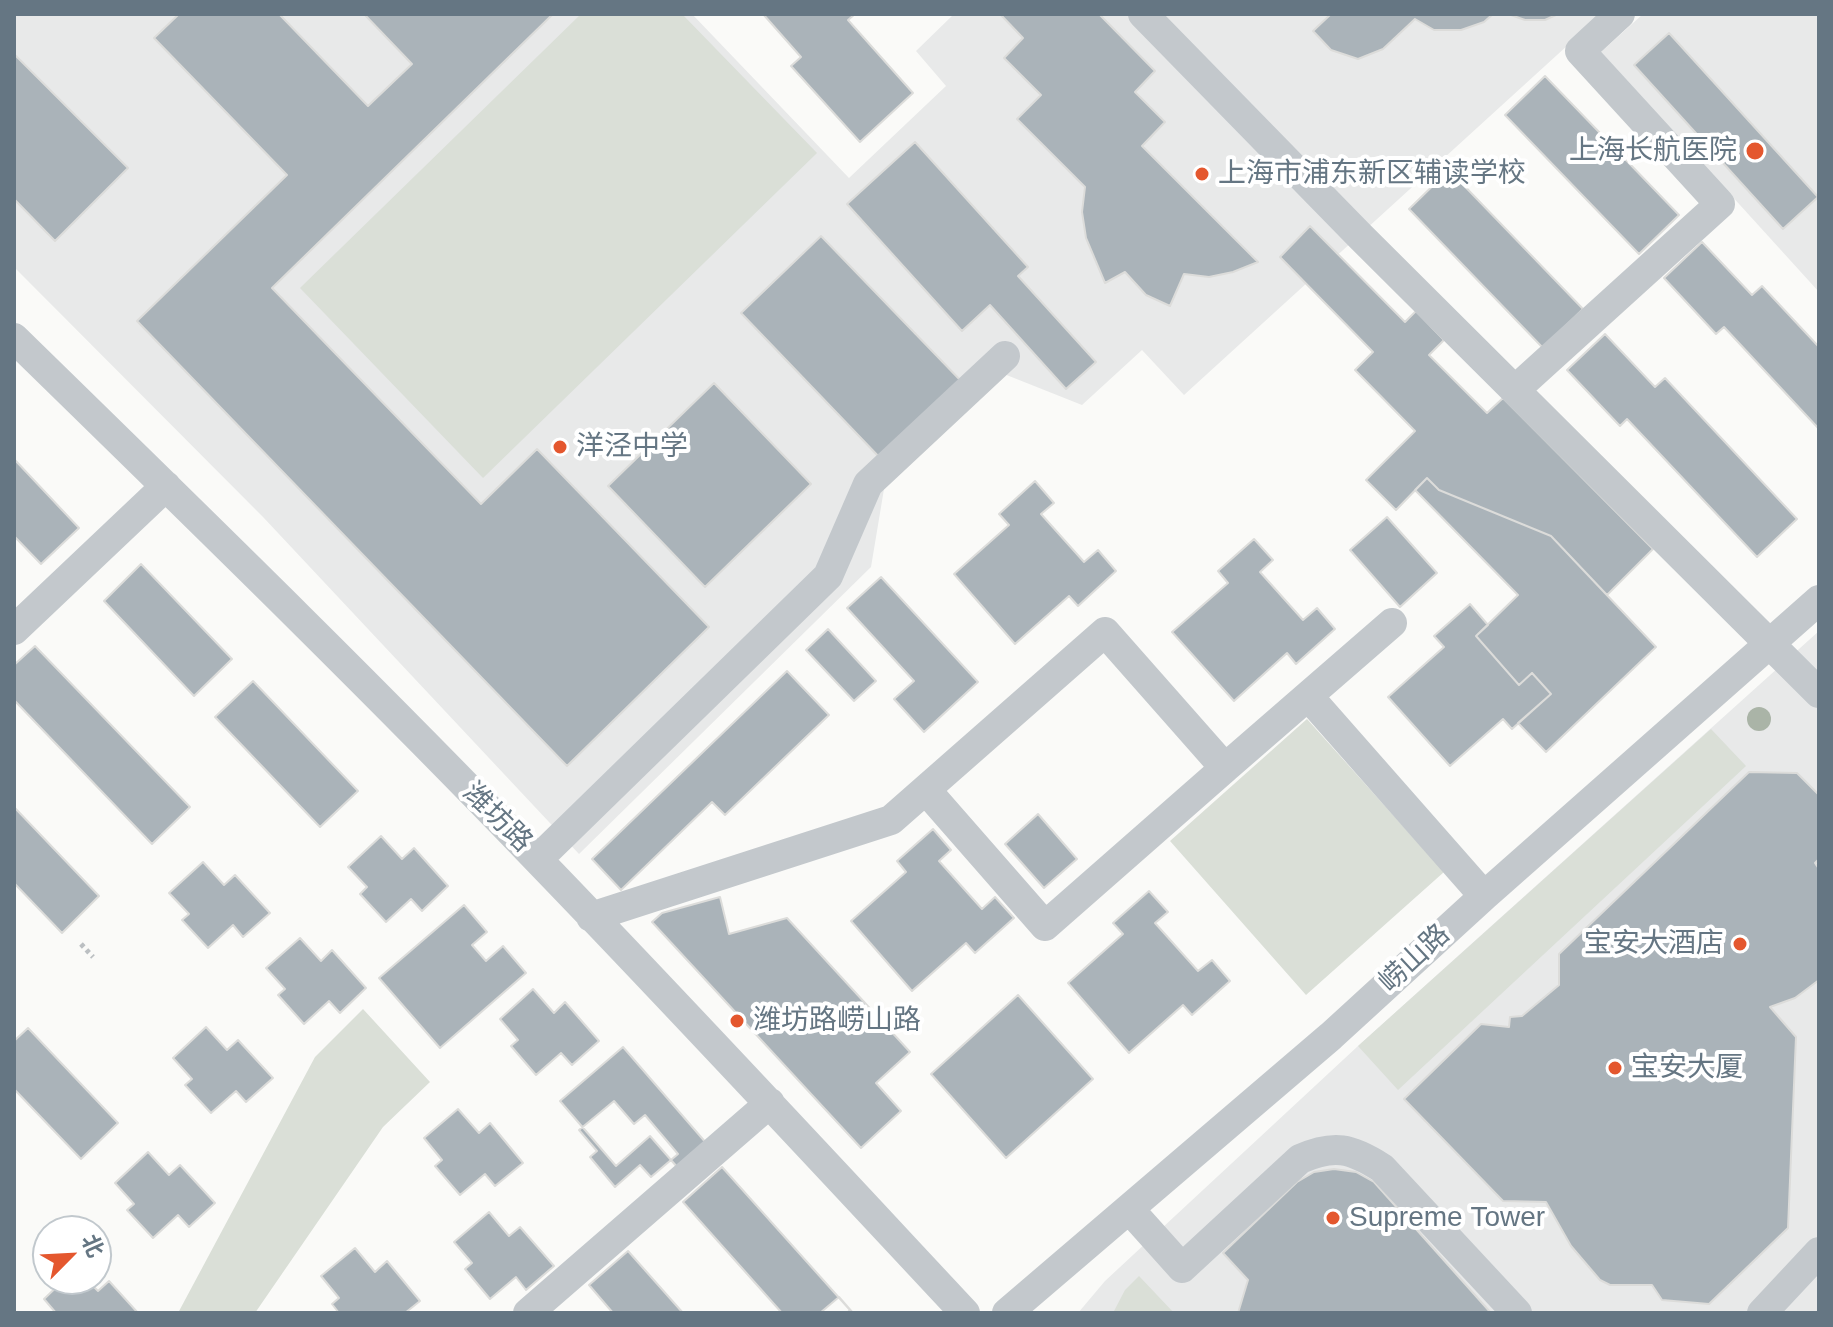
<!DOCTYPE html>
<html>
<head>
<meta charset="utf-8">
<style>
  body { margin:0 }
  #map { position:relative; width:1833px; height:1327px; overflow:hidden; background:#fafaf8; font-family:Helvetica,"Noto Sans SC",sans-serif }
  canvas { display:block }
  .frame { position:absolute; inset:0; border:16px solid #657683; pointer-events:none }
  .north { position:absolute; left:32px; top:1215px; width:80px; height:80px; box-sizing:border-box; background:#fff; border:2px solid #c1c8cd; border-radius:50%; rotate:66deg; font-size:22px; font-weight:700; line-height:32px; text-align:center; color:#657683 }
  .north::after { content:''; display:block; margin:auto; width:28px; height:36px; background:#e4572e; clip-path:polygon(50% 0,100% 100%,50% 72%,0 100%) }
</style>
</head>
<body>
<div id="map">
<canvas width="1833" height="1327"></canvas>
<div class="frame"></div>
<div class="north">北</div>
</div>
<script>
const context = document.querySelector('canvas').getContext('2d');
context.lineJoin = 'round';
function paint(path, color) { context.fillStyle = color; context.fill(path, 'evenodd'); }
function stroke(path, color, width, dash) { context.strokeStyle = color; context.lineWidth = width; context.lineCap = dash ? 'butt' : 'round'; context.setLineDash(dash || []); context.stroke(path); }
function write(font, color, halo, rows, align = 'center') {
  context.font = font + ' Helvetica,"Noto Sans SC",sans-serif'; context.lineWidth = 8; context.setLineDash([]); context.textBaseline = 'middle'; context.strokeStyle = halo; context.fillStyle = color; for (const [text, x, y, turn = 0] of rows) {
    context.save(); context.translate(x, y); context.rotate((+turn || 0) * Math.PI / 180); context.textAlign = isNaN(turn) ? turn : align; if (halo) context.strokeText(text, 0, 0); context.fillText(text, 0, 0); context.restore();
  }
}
const built = new Path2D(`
  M14 14H692L849 178 946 86 916 51 954 14H1602L1184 395 1142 350 1082 405 1004 374 884 489 871 567 579 854 263 517 14 267Z
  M1643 14H1819V292L1601 52Z
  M1819 631V1313H1078L1105 1281 1358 1046Z`);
const green = new Path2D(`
  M581 14H682L817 153 483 478 300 288Z
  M1307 719 1444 872 1306 995 1170 841Z
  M1711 729 1746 766 1398 1090 1358 1046Z
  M363 1009 430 1082 383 1127 255 1313H178L315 1057Z
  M1139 1276 1174 1313H1113L1125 1290Z`);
const building = new Path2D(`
  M179 14H279L368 106 412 64 364 14H553L272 288 481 504 537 449 709 627 567 766 137 321 287 175 154 38Z
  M763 14H855L848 20 913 93 860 142 791 66 801 57Z
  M1000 14H1099L1155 71 1135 92 1165 122 1142 146 1258 262 1233 272 1209 277 1184 274 1170 306 1146 295 1125 272 1105 283 1086 238 1082 212 1085 187 1017 119 1041 95 1004 58 1023 38Z
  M1331 14H1493L1484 22 1461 30H1434L1415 19 1383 49 1358 59 1331 50 1313 31Z
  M1508 14H1558L1545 20H1525Z
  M1669 33 1818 197 1783 229 1634 65Z
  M14 54 128 168 55 241 14 199Z
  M1545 76 1679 215 1639 254 1505 115Z
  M915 142 1028 267 1018 276 1096 362 1066 389 990 305 962 331 847 204Z
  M1449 170 1583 309 1543 348 1409 209Z
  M1310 226 1405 322 1416 311 1444 340 1429 355 1487 413 1503 398 1653 549 1607 595 1551 536 1439 490 1427 478 1396 510 1366 480 1415 431 1355 370 1373 352 1280 257Z
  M821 236 962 382 882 460 741 313Z
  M1702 242 1752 295 1762 286 1819 347V429L1724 327 1716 334 1664 278Z
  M1605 334 1655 387 1665 378 1797 519 1757 557 1627 419 1620 426 1567 370Z
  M714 383 811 484 705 587 608 486Z
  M14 459 79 528 41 564 14 536Z
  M1427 478 1439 490 1551 536 1656 647 1546 752 1518 723 1551 694 1532 673 1519 685 1476 636 1518 595 1415 490Z
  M1035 481 1054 503 1041 514 1084 562 1098 550 1116 571 1078 606 1069 596 1015 644 954 574 1009 525 999 514Z
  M1387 517 1437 573 1400 607 1350 550Z
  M1254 539 1273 560 1260 572 1303 620 1317 608 1335 629 1296 664 1287 653 1234 701 1172 632 1228 583 1218 571Z
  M141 564 232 659 194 696 104 601Z
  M881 577 978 682 924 732 894 699 914 681 847 608Z
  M1470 604 1488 625 1476 636 1519 685 1532 673 1551 694 1512 729 1503 719 1450 766 1388 697 1444 647 1434 636Z
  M828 629 876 681 854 701 806 650Z
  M35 646 190 807 152 844 14 700V665Z
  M787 671 829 715 725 815 712 802 621 890 592 859Z
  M253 681 358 791 320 827 215 717Z
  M1749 772 1797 773 1819 795V859L1815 863 1819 869V980L1795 998 1770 1007 1796 1037 1788 1228 1709 1304 1662 1300 1652 1285H1610L1600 1280 1571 1246 1546 1202 1503 1201 1404 1099 1481 1024 1509 1027 1510 1017 1522 1016 1559 985V954Z
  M14 807 99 896 62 933 14 883Z
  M1038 814 1077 859 1044 888 1005 844Z
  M933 829 951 850 939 861 982 909 995 897 1014 918 975 953 966 943 912 991 851 921 906 872 897 861Z
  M381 836 402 859 414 848 448 886 422 911 411 899 386 922 360 894 367 887 348 867Z
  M203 862 224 885 235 875 270 913 243 937 233 925 208 948 182 920 189 914 169 893Z
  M1149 891 1168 912 1155 923 1198 971 1212 960 1230 981 1192 1015 1183 1005 1129 1053 1068 983 1123 934 1113 923Z
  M720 897 729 934 787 918 910 1052 876 1083 901 1111 861 1148 652 922 662 913Z
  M464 905 487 932 472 945 486 961 503 946 526 973 440 1048 379 978Z
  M300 938 321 961 332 950 366 988 340 1013 329 1001 304 1024 278 995 285 989 266 968Z
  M533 989 554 1013 565 1002 599 1041 572 1065 561 1053 536 1075 511 1046 518 1040 500 1019Z
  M1018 995 1093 1079 1006 1158 931 1074Z
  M206 1027 227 1050 238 1040 273 1078 246 1102 236 1091 211 1113 185 1085 192 1079 173 1058Z
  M28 1028 118 1123 81 1159 14 1089V1041Z
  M623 1047 707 1144 678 1168 650 1136 616 1166 560 1101Z
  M614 1101 634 1124 645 1115 678 1154 651 1177 640 1165 615 1187 590 1157 597 1151 579 1130Z
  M458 1109 479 1133 490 1123 523 1163 495 1186 485 1174 460 1195 435 1166 442 1160 424 1138Z
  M148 1152 169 1175 180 1165 215 1203 189 1227 178 1215 153 1238 127 1210 134 1204 115 1183Z
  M722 1167 850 1310 847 1313H782L683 1202Z
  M1334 1169 1356 1172 1374 1182 1491 1313H1238L1248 1280 1223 1253 1297 1182 1314 1172Z
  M489 1212 509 1236 520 1227 554 1266 526 1290 516 1277 490 1299 465 1269 472 1263 454 1242Z
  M355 1248 375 1272 387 1261 420 1301 405 1313H339L332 1304 339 1298 321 1276Z
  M628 1251 683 1313H613L589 1285Z
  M65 1279H86L98 1291 109 1281 138 1313H56L44 1299Z
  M839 1297 853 1313H820Z`);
const path = new Path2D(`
  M81 944 93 957`);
const minor = new Path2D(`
  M1143 14 1360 236 1819 693
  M14 338C190 510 367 682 538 860 682 1009 823 1161 965 1313
  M1516 389 1720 204 1580 51 1620 14
  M14 630 166 486
  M1308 696 1484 896
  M926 790 1045 926 1225 768
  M538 859 828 576 868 484 1005 356
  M591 917 891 820 1105 632 1225 768 1392 623
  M1130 1210 1182 1268 1300 1159C1334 1144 1351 1148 1382 1168L1517 1313
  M528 1313 770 1103
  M1007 1313 1331 1036 1484 896 1819 600
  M1762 1313 1819 1252`);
const trees = [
  [1759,719]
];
const markers = [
  [1755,151,10,"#e4572e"],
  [1202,174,8,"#e4572e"],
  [560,447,8,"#e4572e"],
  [1740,944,8,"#e4572e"],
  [737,1021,8,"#e4572e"],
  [1615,1068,8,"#e4572e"],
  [1333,1218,8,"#e4572e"]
];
const poiNames = [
  ["上海长航医院",1737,151,"right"],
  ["上海市浦东新区辅读学校",1218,174],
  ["洋泾中学",576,447],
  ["宝安大酒店",1724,944,"right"],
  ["潍坊路崂山路",753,1021],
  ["宝安大厦",1631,1068],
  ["Supreme Tower",1349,1218]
];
const streetNames = [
  ["潍坊路",497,818,45],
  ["崂山路",1415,959,-43]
];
paint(built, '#e8e9e9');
paint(green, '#dadfd7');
paint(building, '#aab3b9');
stroke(building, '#dcdcda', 2);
stroke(path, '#bbbfc2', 5, [4, 4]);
stroke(minor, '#c3c8cc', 30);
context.fillStyle = '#aab4a7';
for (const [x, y] of trees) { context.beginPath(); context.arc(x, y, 12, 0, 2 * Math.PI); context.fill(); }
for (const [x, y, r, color] of markers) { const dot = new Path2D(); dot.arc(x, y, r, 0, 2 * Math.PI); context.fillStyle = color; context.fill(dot); stroke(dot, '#fff', 3); }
write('28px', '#657683', '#fff', poiNames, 'left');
write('28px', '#657683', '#fff', streetNames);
</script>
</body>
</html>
